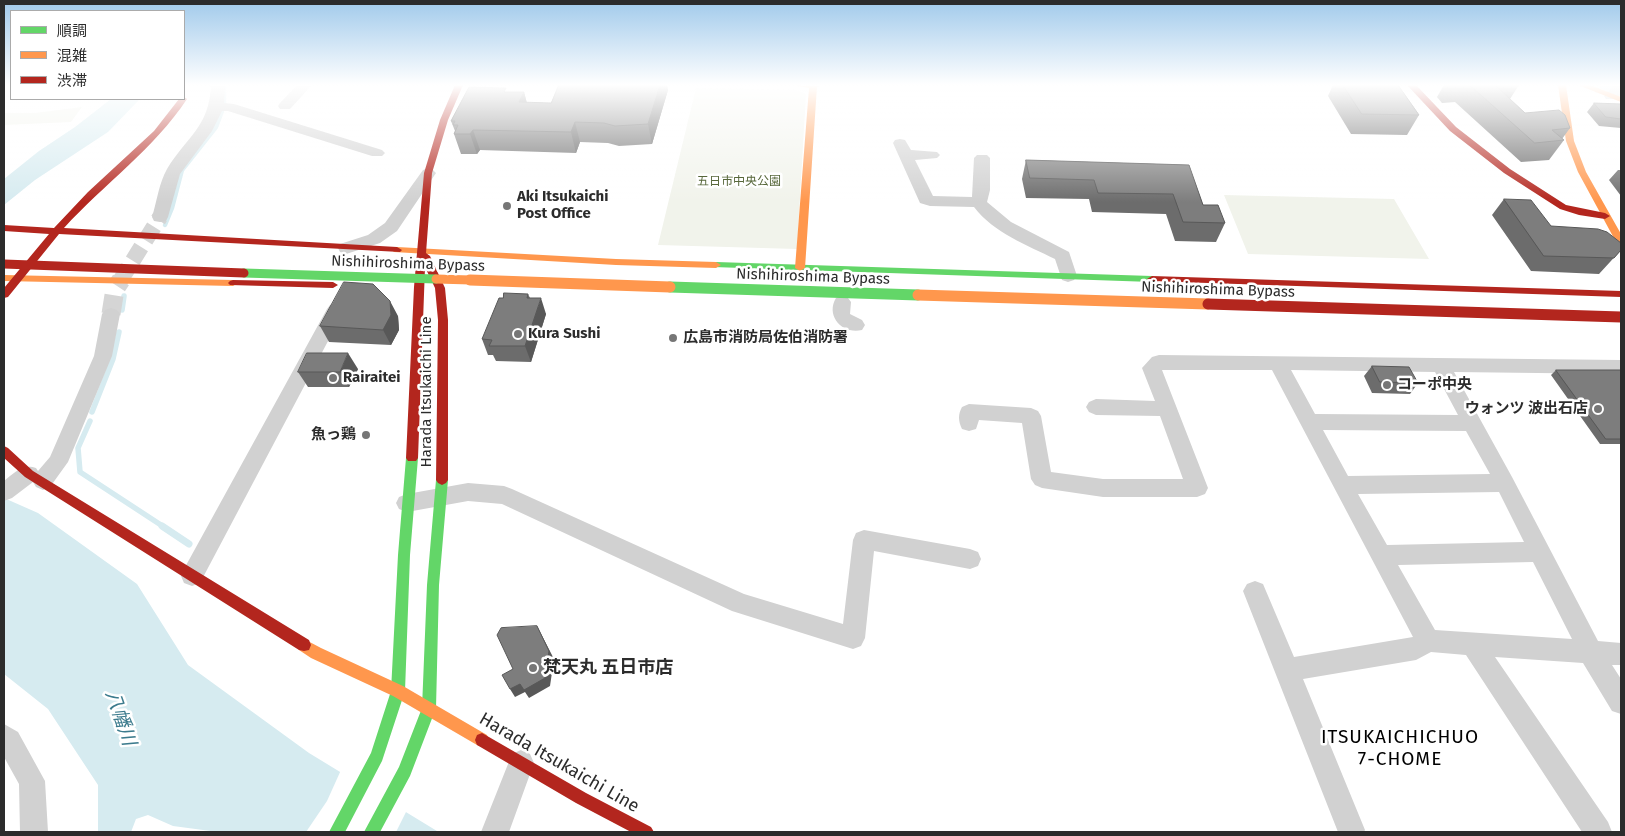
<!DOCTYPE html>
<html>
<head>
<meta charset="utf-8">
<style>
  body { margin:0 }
  #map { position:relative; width:1625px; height:836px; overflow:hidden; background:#fff; font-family:"Fira Sans","Noto Sans JP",sans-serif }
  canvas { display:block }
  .frame { position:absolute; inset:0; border:5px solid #2c2c2c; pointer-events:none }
  .legend { position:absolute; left:10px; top:10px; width:175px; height:90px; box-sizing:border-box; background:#fff; border:1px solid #ababab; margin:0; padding:6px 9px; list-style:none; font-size:15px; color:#2c2c2c }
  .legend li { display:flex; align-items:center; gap:10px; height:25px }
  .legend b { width:25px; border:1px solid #ababab }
</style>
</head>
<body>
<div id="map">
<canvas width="1625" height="836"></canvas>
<div class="frame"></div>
<ul class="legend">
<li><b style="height:6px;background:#63d668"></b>順調</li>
<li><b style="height:6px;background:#ff974d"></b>混雑</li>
<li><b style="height:6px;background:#b3261e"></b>渋滞</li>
</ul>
</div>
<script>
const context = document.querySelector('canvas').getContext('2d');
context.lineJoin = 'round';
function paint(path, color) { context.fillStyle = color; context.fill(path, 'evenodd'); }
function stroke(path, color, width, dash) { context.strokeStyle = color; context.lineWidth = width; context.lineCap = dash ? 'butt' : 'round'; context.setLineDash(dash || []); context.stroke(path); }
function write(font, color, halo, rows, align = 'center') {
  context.font = font + ' "Fira Sans","Noto Sans JP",sans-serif'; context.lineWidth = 5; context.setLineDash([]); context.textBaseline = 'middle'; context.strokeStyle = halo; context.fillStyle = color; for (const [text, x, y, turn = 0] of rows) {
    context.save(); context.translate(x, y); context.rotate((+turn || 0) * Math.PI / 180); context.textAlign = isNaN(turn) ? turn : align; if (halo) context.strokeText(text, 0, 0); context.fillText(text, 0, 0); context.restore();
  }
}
const green = new Path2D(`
  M696 88 797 90 806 94 797 249 658 245Z
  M82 107 71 122 4 125V113H35Z
  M1224 195 1394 199 1429 259 1248 254Z`);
const water = new Path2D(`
  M111 99H140L108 132 35 180 4 205V179L39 151 75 127Z
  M4 498 38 513 137 584 188 665 309 753 437 831 465 832H218L173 826 148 815 136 819 131 832H98V785L48 709 4 674Z`);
const pier = new Path2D(`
  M341 770 407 810 396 832H306L327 801Z`);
const streamFar2 = new Path2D(`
  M224 85V104
  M165 225 172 208 182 170 216 127 222 111`);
const streamFar1 = new Path2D(`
  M122 310 124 296
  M92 412 113 359 119 332
  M90 421 78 448 80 472 164 527`);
const stream = new Path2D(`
  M162 526 189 544`);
const river = new Path2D(`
  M1598 85H1621V97L1602 90Z`);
const streetTunnelFar1 = new Path2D(`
  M120 281 160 217`);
const streetTunnel = new Path2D(`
  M111 314 115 289 121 280`);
const street = new Path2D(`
  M211 85H225L224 103 234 104 382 150 385 153 382 156H372L228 111H222L212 131 180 174 168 217 166 221 160 222 154 221 152 217C157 201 159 183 167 169 187 136 209 128 211 85Z
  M297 85H312L290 109H280L278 106 280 103Z
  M822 85 813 90 806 86 807 85Z
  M1614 85H1621V94L1616 99H1606L1604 96Z
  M900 139 905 140 911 150 937 152 940 155 937 158 915 160 933 196 972 197 974 158 977 155H987L990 158V190L987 202 1011 222 1069 252 1077 276 1074 280 1068 282 1062 280 1055 259C1027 245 994 233 974 207L930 206 920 203 893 143 895 140Z
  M428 168 433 170 436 173 397 231 380 243 346 254 340 252 338 248 340 244 368 235 385 223 423 170Z
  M842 296 848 298 851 302 850 314 862 320 865 325 862 330C843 335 825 316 836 298Z
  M336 303 342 305 345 309 200 583 192 586 184 583 181 576 184 569 327 309 330 305Z
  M111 308 117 310 120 314 112 356 68 462 50 487 43 490 36 487 33 482 12 498 4 501V481C14 473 23 463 36 468L38 471 50 457 94 356 102 314 105 310Z
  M1159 355 1621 360V374L1454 372 1512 477 1598 641 1621 643V665H1612L1621 679V714L1612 711 1583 663 1495 657 1608 822 1612 832H1582L1466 655 1431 652 1416 660 1303 679 1365 830 1364 832H1338L1243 591 1247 584 1255 581 1263 584 1294 657 1413 637 1272 370H1162L1208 488 1205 494 1197 497H1103L1042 488 1035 485 1031 479 1022 423 979 420 976 429 969 431 962 429C958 421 958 414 962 407L969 404 1031 408 1038 411 1041 416 1051 472 1103 479H1183L1160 416 1096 415 1089 412 1086 407 1089 402 1096 399 1155 401 1142 368 1152 357ZM1291 370 1435 372 1458 415 1315 414ZM1323 430 1466 431 1490 474 1348 476ZM1499 492 1524 542 1387 545 1358 494ZM1533 562 1572 639 1435 630 1398 565Z
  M468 483 504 486 512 489 744 594 843 624 853 540 856 533 864 530 970 549 978 552 981 559 978 566 970 569 874 551 865 638 861 646 853 649 732 611 502 504 468 501 407 512 399 509 396 503 399 497 407 494Z
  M4 724 18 732 45 781 48 832H20L19 784 4 757Z
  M521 750 530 754 534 763 509 832H481L512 754Z`);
const fast = new Path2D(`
  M716 262 1152 276 1157 279 1152 282 713 267 711 265 713 263Z
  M412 453 416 455 418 458 410 555 405 691 382 761 345 832H329L371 753 391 691 398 555 406 458 408 455Z
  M442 475 446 477 448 480 439 585 436 708 410 776 380 832H364L399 767 422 708 427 585 436 480 438 477Z`);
const slow = new Path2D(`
  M793 85 817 86 805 268 800 271 795 268 809 88Z
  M1558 85H1566L1574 141 1586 172 1621 234V245L1616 242 1578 172 1566 141Z
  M1578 85H1590L1621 97V102Z
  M397 247 616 259 716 262 721 265 716 268 616 265 394 252 392 250Z
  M4 275 233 280 238 283 233 286 4 281Z
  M304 639 321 648 403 686 487 735 489 740 487 745 482 747 477 745 393 696 311 658 299 650 297 645 299 640Z`);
const jam = new Path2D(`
  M455 85H463L448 120 432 173 426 253 430 256 445 288 448 320V480L446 483 442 485 438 483 436 480 438 320 435 288 425 267 418 458 416 461H408L406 458 414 287 424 173 440 120Z
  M1407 85H1416L1456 127 1510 169 1566 205 1605 213 1610 216 1605 219 1579 215 1560 209 1504 173 1450 131Z
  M184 97 187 99C154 149 104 184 64 228L397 247 402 250 400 252 59 234 8 297 4 298V288L49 234 4 231V225L54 228 88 192 154 131 179 99H184Z
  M1152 276 1621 291V297L1149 281 1147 279Z
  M233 280 333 282 338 285 333 288 230 285 228 283 230 281Z
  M4 446 8 448 33 471 309 640 311 645 309 650 304 651 299 650 25 477 4 458Z
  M482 733 586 793 651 827 654 832H631L576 803 477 745 475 740 477 735Z`);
const fastBridgeFar1 = new Path2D(`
  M244 273 436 279`);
const fastBridge = new Path2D(`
  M670 287 918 295`);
const slowBridgeFar1 = new Path2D(`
  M436 279 506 281`);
const slowBridge = new Path2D(`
  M470 280 670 287
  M918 295 1208 304`);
const jamBridgeFar1 = new Path2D(`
  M4 264 244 273`);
const jamBridge = new Path2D(`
  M1208 304 1621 317`);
const wall = new Path2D(`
  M559 85H667L668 90 652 144 619 146 608 143 580 142 576 153 480 150 477 154H461L454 134 455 131 451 121 507 92H524L527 103H551Z
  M1333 85H1398L1419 115 1407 135 1351 134 1328 96Z
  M1444 85H1519L1510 99 1525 113 1570 128 1562 139 1564 140 1549 160 1521 162 1455 102 1442 103 1437 97Z
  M1594 103 1621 104V128L1599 126 1587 112Z
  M1026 160 1189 165 1203 205 1225 223 1216 242 1175 241 1166 214 1092 212 1089 199 1026 198 1022 179Z
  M1618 170H1621V196L1609 180Z
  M1504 199 1551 226 1621 250 1599 274 1531 271 1492 215Z
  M528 294 530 298 546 314 531 362 496 361 493 355H488L482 339Z
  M398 316 399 330 391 345 329 342 320 326Z
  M1372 366 1418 383 1410 394 1372 393 1364 376Z
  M358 369 349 387H308L298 372Z
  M1556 370H1621V444H1600L1551 375Z`);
const shadedWall = new Path2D(`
  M660 85H667L668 90 652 144 648 124Z
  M524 92 529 112 519 102Z
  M575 122 580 142 576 153 571 132Z
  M473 130 480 150 477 154 470 134Z
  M541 298 546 314 531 362 525 346Z
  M390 301 398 316 399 330 391 345 383 330Z
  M348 353 358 369 349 387 340 372Z
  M537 626 554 659 550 686 529 698 525 692 515 697 510 689Z`);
const building = new Path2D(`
  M559 85H660L648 124 615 126 604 123 575 122 571 132 473 130 470 134H454L458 125H453L455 121H451L469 87 506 88 504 92H524L519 102 551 103Z
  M1343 85H1398L1419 115 1362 114Z
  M1470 85H1495L1525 113 1559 110 1565 115 1570 128 1552 130 1564 140 1535 143Z
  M1594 103 1621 104V119L1606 117Z
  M1026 160 1189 165 1203 205H1218L1225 223 1183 222 1173 194 1098 193 1094 180 1030 178Z
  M1504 199 1531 200 1551 226 1598 229 1607 232 1621 243V250L1614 258 1544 256Z
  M344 282 373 284 390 301 391 315 383 330 320 326Z
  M504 293 528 294 527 298H541L525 346H489L492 340 482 339 499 298H503Z
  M307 353H348L340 372H298Z
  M1372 366 1409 367 1418 383 1380 382Z
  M1556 370H1621V439H1606Z
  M537 626 549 651 545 678 524 690 520 684 510 689 502 675 513 669 497 635 501 628Z`);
const markers = [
  [507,206,5,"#767676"],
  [518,334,5,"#767676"],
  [673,338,5,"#767676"],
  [333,378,5,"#767676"],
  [1387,385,5,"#767676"],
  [1598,409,5,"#767676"],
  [366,435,5,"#767676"],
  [533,668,5,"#767676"]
];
const farParknames = [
  ["五日市中央公園",739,182]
];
const poiNames = [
  ["Aki Itsukaichi",517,197],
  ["Post Office",517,214],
  ["Kura Sushi",528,334],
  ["広島市消防局佐伯消防署",683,338],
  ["Rairaitei",343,378],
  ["コーポ中央",1397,385],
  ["ウォンツ 波出石店",1588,409,"right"],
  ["魚っ鶏",356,435,"right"]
];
const streetNames = [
  ["Nishihiroshima Bypass",408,264,2],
  ["Nishihiroshima Bypass",813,277,2],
  ["Nishihiroshima Bypass",1218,290,2],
  ["Harada Itsukaichi Line",427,392,-90]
];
const nearPoinames = [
  ["梵天丸 五日市店",543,668]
];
const nearStreetnames = [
  ["Harada Itsukaichi Line",559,763,30]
];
const nearWaternames = [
  ["八幡川",120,718,71]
];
const nearNeighbourhoodnames = [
  ["ITSUKAICHICHUO",1400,738],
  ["7-CHOME",1400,760]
];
paint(green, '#f1f3eb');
paint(water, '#d6ebf0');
paint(pier, '#fff');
stroke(streamFar2, '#d6ebf0', 4.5);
stroke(streamFar1, '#d6ebf0', 5.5);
stroke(stream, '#d6ebf0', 7);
paint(river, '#d6ebf0');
stroke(streetTunnelFar1, '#d5d5d5', 16, [16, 8]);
stroke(streetTunnel, '#d5d5d5', 19, [19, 10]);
paint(street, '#d1d1d1');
paint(fast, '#63d668');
paint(slow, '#ff974d');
paint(jam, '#b3261e');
stroke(fastBridgeFar1, '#63d668', 9);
stroke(fastBridge, '#63d668', 11);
stroke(slowBridgeFar1, '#ff974d', 9);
stroke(slowBridge, '#ff974d', 11);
stroke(jamBridgeFar1, '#b3261e', 9);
stroke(jamBridge, '#b3261e', 11);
paint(wall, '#6c6c6c');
paint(shadedWall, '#585858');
paint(building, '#7d7d7d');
stroke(building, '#585858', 1);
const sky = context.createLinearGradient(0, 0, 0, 202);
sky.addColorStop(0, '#a1caeb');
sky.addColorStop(0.42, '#fff');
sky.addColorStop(1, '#ffffff00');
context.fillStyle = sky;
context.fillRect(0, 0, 1625, 202);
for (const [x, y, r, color] of markers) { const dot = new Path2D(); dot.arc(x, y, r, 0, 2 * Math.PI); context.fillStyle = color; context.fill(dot); stroke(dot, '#fff', 2); }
write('12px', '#57673a', '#fff', farParknames);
write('bold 15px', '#2c2c2c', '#fff', poiNames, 'left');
write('15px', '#2c2c2c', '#fff', streetNames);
write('bold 18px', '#2c2c2c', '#fff', nearPoinames, 'left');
write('18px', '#2c2c2c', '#fff', nearStreetnames);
write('italic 19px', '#3c7b8d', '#fff', nearWaternames);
context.letterSpacing = '1px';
write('19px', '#000', '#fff', nearNeighbourhoodnames);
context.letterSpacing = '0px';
</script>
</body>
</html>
